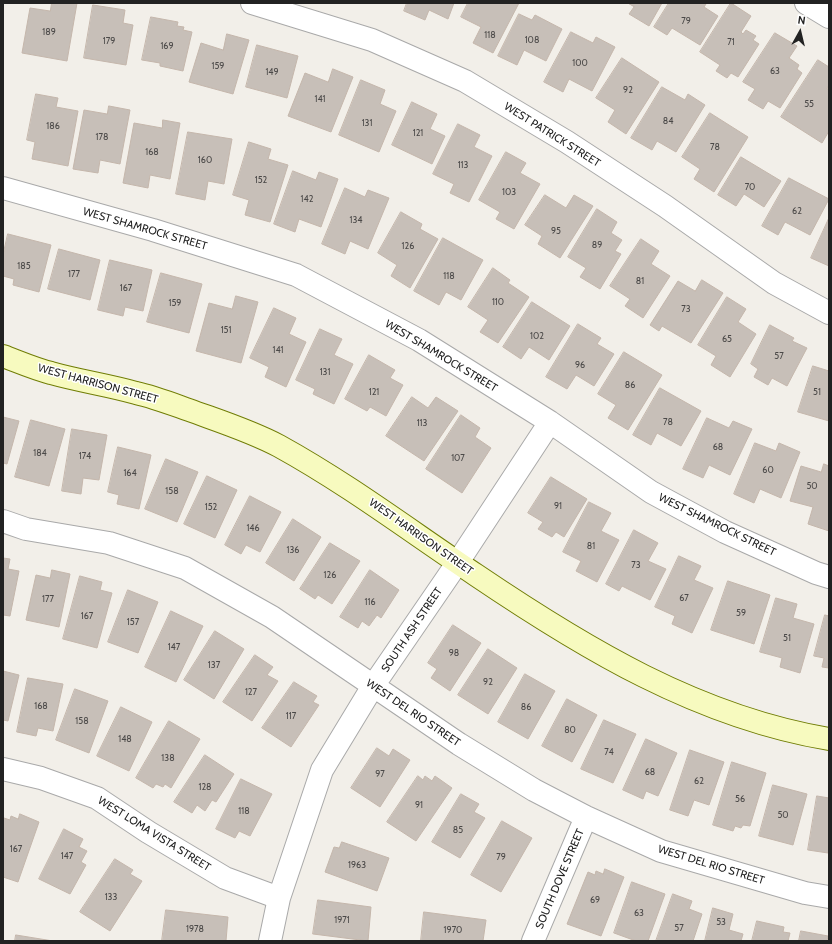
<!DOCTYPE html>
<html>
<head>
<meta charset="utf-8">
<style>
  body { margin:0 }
  #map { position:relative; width:832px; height:944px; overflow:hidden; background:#f2efe9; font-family:Cabin,sans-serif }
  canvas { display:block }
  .frame { position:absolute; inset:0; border:4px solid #222; pointer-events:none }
  .north { position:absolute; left:780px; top:12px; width:40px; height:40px; -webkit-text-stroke:3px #fff; paint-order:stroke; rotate:8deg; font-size:11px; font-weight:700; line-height:16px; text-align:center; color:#222 }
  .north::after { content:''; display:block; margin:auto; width:14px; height:18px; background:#222; clip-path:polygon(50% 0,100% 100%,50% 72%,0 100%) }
</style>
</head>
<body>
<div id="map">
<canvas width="832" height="944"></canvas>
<div class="frame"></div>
<div class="north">N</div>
</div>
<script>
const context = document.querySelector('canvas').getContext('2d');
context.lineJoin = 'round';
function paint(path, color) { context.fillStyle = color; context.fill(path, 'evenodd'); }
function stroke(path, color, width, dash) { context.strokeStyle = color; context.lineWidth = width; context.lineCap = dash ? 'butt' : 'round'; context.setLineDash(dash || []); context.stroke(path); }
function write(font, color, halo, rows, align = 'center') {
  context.font = font + ' Cabin,sans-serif'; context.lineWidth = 3; context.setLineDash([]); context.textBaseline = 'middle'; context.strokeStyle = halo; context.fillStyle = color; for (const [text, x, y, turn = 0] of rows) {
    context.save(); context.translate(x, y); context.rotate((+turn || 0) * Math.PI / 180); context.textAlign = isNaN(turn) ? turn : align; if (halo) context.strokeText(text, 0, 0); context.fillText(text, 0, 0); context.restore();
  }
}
const building = new Path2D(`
  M52 3H77L67 61 22 53 30 8 50 11Z
  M407 3H454L448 19 429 10 425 20 404 11Z
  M468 3H519L493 53 473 43 481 27 461 17Z
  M628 3H662L649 26 629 14 634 7Z
  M669 3H705L706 4 704 7 718 16 700 45 672 28 667 35 654 27Z
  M731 3 751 16 741 32 743 34 746 30 756 36 753 40 759 44 738 77 731 73 727 78 716 71 720 65 700 52Z
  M93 5 125 10 123 23 133 25 126 65 84 58Z
  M519 14 532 20 535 15 562 29 546 61 524 50 517 65 498 56Z
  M151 17 178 22 177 26 184 27 183 30 192 32 183 71 160 66V63L142 60Z
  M571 32 593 43 596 37 615 47 592 91 569 79 563 92 544 82Z
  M775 33 797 46 789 58 799 65 797 69 802 73 780 108 768 101 763 109 748 100 755 89 743 82Z
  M227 34 249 40 233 94 189 82 201 43 223 50Z
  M257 45 298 56 287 98 246 87Z
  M622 58 659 82 626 134 608 122 615 110 596 98Z
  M818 60 829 67V85L827 89 829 90V131L822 143 781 117Z
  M333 69 353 77 331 132 288 116 305 73 328 82Z
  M361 80 385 90 380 104 396 111 379 152 339 135Z
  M662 87 685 100 688 94 705 105 676 152 657 141 652 150 631 138Z
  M36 94 58 98 56 107 78 111 68 166 32 159 35 142 27 140Z
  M412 102 437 114 430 129 445 136 432 164 392 145Z
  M109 106 130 110 120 164 100 160 98 173 73 169 84 110 107 114Z
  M710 113 748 137 714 192 694 179 700 169 682 157Z
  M163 120 180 123 170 179 150 175 148 188 123 183 134 123 162 128Z
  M458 124 480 135 474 147 492 156 469 202 450 193 454 184 433 174Z
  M188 132 232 139 224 184 208 181 205 200 176 194Z
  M249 142 271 149 268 159 288 165 270 222 245 215 249 200 233 195Z
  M506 152 526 163 520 173 540 184 514 229 496 219 500 212 479 200Z
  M741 157 781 181 764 207 744 194 736 206 718 195Z
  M293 171 316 180 319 172 338 179 321 227 299 219 295 232 274 224Z
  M789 178 829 199 810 235 785 222 778 235 762 226Z
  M345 188 365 197 368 190 389 198 368 249 350 241 345 254 322 244Z
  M545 195 566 208 574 195 593 206 560 258 538 244 542 236 525 225Z
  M597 209 617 222 611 233 622 240 615 251 621 254 600 289 580 277 586 268 568 257Z
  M401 212 422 224 420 229 438 239 410 288 391 276 397 265 378 253Z
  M829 218V266L811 258Z
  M8 234 51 245 39 292 13 285 14 279 3 276V255Z
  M443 238 483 260 461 300 446 292 439 305 414 291Z
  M641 239 659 251 651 264 670 276 643 318 625 306 630 299 610 286Z
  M59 249 100 260 90 300 48 289Z
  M110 260 152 270 143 311 125 307 123 316 98 310Z
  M493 268 510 280 508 283 529 297 498 343 480 332 488 320 468 307Z
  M161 273 202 284 189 333 147 322Z
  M702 280 723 293 691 343 662 326 659 331 650 325 678 281 695 291Z
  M236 296 258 302 241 363 196 351 209 303 232 309Z
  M727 297 746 309 738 322 756 334 730 377 711 365 716 356 698 345Z
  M532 302 570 326 549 360 529 347 521 359 503 347Z
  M274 308 296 318 289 334 306 342 286 387 265 377 269 367 250 358Z
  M578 324 601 338 597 344 614 354 594 386 576 375 567 389 546 377Z
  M770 325 794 338 792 341 807 348 787 386 772 378 768 385 754 377 758 369 751 364Z
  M320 329 342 339 334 355 353 364 334 404 313 394 315 389 296 380Z
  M624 352 662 375 628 430 608 418 616 405 598 394Z
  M369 355 395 370 390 378 403 385 386 416 370 407 367 411 345 399Z
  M813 366 829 371V421L798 412Z
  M660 388 701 411 681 446 657 433 651 445 633 435Z
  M412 397 428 408 436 397 458 411 424 461 386 436Z
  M461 415 480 428 475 437 491 448 462 493 426 469Z
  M3 417 19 421 7 464 3 463Z
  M707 418 729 428 733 421 752 429 730 475 709 465 703 478 683 469Z
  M31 420 65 429 49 486 15 477Z
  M72 429 107 435 99 480 83 478 81 494 62 491Z
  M755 443 776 451 779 443 800 452 781 498 760 489 754 503 734 494Z
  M118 447 151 455 139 509 117 504 119 495 108 492Z
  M166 459 198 472 177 522 145 509Z
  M824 464 829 466V531L808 524 813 507 790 501 801 466 821 472Z
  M207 476 237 490 215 538 184 524Z
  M551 477 587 499 564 537 556 532 552 537 538 529 543 522 528 513Z
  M250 496 281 512 260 552 246 545 241 554 225 545Z
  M589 502 611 513 601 531 619 540 597 582 576 571 581 561 563 552Z
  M293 519 321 537 294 581 266 563Z
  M634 530 658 543 648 561 666 569 650 600 622 586 619 591 606 584Z
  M330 543 360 561 332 604 318 595 315 599 300 589Z
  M679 556 701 566 694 580 713 588 692 633 672 624 675 616 655 607Z
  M3 558 10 559 8 569 19 571 10 616 3 615Z
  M52 570 70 574 59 627 26 620 36 575 50 578Z
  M370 570 399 590 381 618 377 615 369 626 362 621 358 628 340 617Z
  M80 576 102 582 100 590 112 593 97 648 63 639Z
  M728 581 770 595 754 644 711 630Z
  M128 590 158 602 138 653 108 642Z
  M776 598 797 604 793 618 814 624 800 673 780 667 782 658 760 652Z
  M171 611 203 626 176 682 145 667Z
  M825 615 829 616V668L822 667 824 658 814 656Z
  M453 625 481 643 450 691 431 678 437 669 428 663Z
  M215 631 244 649 214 699 184 680Z
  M488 649 517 668 488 714 458 695Z
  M255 655 273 667 267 675 278 681 252 721 223 702Z
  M3 671 19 675 8 721 3 720Z
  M525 674 555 691 528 739 498 722Z
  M28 678 63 684 53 731 38 728 36 736 17 732Z
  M294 682 317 696 313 702 319 705 291 747 262 728Z
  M75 689 108 701 89 753 56 740Z
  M567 699 597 715 572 762 542 746Z
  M121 707 152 722 129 771 97 756Z
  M604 720 636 734 613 783 581 769Z
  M169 721 200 739 171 788 165 784 163 787 156 784 153 788 136 778Z
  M646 739 677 753 658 796 646 791 643 799 623 790Z
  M377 748 389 756 393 749 410 760 380 807 351 788Z
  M690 750 724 762 709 805 694 800 688 816 670 810Z
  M205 755 234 774 216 802 212 800 205 811 197 805 192 813 174 802Z
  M732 762 766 773 750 826 743 825 741 828 735 826 733 831 713 825Z
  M418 776 423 780 425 776 432 781 435 776 452 788 416 841 387 822Z
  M241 779 272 794 250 836 239 831 235 838 216 829Z
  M773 785 807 794 793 845 759 836Z
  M461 794 479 804 474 812 485 818 460 858 432 842Z
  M817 796 829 798V846L828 853 808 850Z
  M20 814 39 822 18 882 3 877V820L4 818 10 820 11 816 18 819Z
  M502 821 532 838 501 892 471 875Z
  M64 829 83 839 79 847 87 851 81 862 86 865 70 894 39 879Z
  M342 842 389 858 377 891 325 872 334 847 339 848Z
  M115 859 133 870 130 874 142 881 110 931 80 912Z
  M605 869 624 877 601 936 567 924 588 872 595 875 596 871 603 874Z
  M632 882 665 894 648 941H636L614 933Z
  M673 894 692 901 689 909 702 914 693 941H656Z
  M318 900 371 907 368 941 313 934Z
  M713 908 733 914 729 930 743 934 741 941H705Z
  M166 910 228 917 226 941H162Z
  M424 912 486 920 483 941H421Z
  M757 921 784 927 783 932 790 933 788 941H752Z
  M801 931 828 936 827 941H799Z
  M16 935 53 941H15Z`);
const street = new Path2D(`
  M252 3 372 40 465 81 567 142 665 206 774 283 829 313
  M806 3 829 17
  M3 188 153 230 296 275 419 340 550 422 651 492 725 532 816 573 829 577
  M3 521 26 529 109 543 185 568 272 617 459 744 534 790 586 817 661 851 805 893 829 897
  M3 769 41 778 97 798 148 832 225 878 279 898
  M270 941 279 898 322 770 373 686 458 562 550 422
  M533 941 586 817`);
const secondary = new Path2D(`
  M3 356C19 362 35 369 51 373 79 381 108 385 136 393 154 397 172 404 189 410 219 421 251 431 279 446 348 484 410 531 476 575 584 648 698 717 829 739`);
const numberNames = [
  ["79",686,21],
  ["189",49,32],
  ["118",490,35],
  ["108",532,40],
  ["179",109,41],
  ["71",731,42],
  ["169",167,46],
  ["100",580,63],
  ["159",218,66],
  ["63",775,71],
  ["149",272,72],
  ["92",628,90],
  ["141",320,99],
  ["55",809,104],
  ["84",668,121],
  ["131",367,123],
  ["186",53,126],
  ["121",418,133],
  ["178",102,137],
  ["78",715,147],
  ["168",152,152],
  ["160",205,160],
  ["113",463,165],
  ["152",261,180],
  ["70",750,187],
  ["103",509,192],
  ["142",307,199],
  ["62",797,211],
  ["134",356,220],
  ["95",556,231],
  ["89",597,245],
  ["126",408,246],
  ["185",24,266],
  ["177",74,274],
  ["118",449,276],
  ["81",640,281],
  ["167",126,288],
  ["110",498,302],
  ["159",175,303],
  ["73",686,309],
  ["151",226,330],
  ["102",537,336],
  ["65",727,339],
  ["141",278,350],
  ["57",779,356],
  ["96",580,365],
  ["131",325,372],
  ["86",630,385],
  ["121",374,392],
  ["51",817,392],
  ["78",668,422],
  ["113",422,423],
  ["68",718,447],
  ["184",40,453],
  ["174",85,456],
  ["107",458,458],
  ["60",768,470],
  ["164",130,473],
  ["50",812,486],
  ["158",172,491],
  ["91",558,506],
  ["152",211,507],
  ["146",253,528],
  ["81",591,546],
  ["136",293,550],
  ["73",636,565],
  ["126",330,575],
  ["67",684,598],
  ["177",48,599],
  ["116",370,602],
  ["59",741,613],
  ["167",87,616],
  ["157",133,622],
  ["51",787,638],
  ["147",174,647],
  ["98",454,653],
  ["137",214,665],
  ["92",488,682],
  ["127",251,692],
  ["168",41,706],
  ["86",526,707],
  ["117",291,716],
  ["158",82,721],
  ["80",570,730],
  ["148",125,739],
  ["74",609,752],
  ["138",168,758],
  ["68",650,772],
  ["97",380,774],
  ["62",699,781],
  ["128",205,787],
  ["56",740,799],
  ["91",419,805],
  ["118",244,811],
  ["50",783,815],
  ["85",458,830],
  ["167",16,849],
  ["147",67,856],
  ["79",501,857],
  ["1963",357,865],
  ["133",111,897],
  ["69",595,900],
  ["63",639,913],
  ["1971",342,920],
  ["53",721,922],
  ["57",679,928],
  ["1978",195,929],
  ["1970",453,930]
];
const streetNames = [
  ["WEST PATRICK STREET",552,135,32],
  ["WEST SHAMROCK STREET",145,229,16],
  ["WEST SHAMROCK STREET",441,356,31],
  ["WEST HARRISON STREET",98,384,15],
  ["WEST SHAMROCK STREET",717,525,26],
  ["WEST HARRISON STREET",421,537,35],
  ["SOUTH ASH STREET",412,630,-56],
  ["WEST DEL RIO STREET",413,713,34],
  ["WEST LOMA VISTA STREET",154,834,32],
  ["WEST DEL RIO STREET",711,865,17],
  ["SOUTH DOVE STREET",560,879,-67]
];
paint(building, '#c7bfb8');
stroke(building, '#c4b6ab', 1);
stroke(street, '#a9a9a9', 24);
stroke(secondary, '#707d05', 24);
stroke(street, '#fff', 22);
stroke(secondary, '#f7fabf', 22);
write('9px', '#4b4948', null, numberNames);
write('11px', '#222', '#fff', streetNames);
</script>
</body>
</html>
